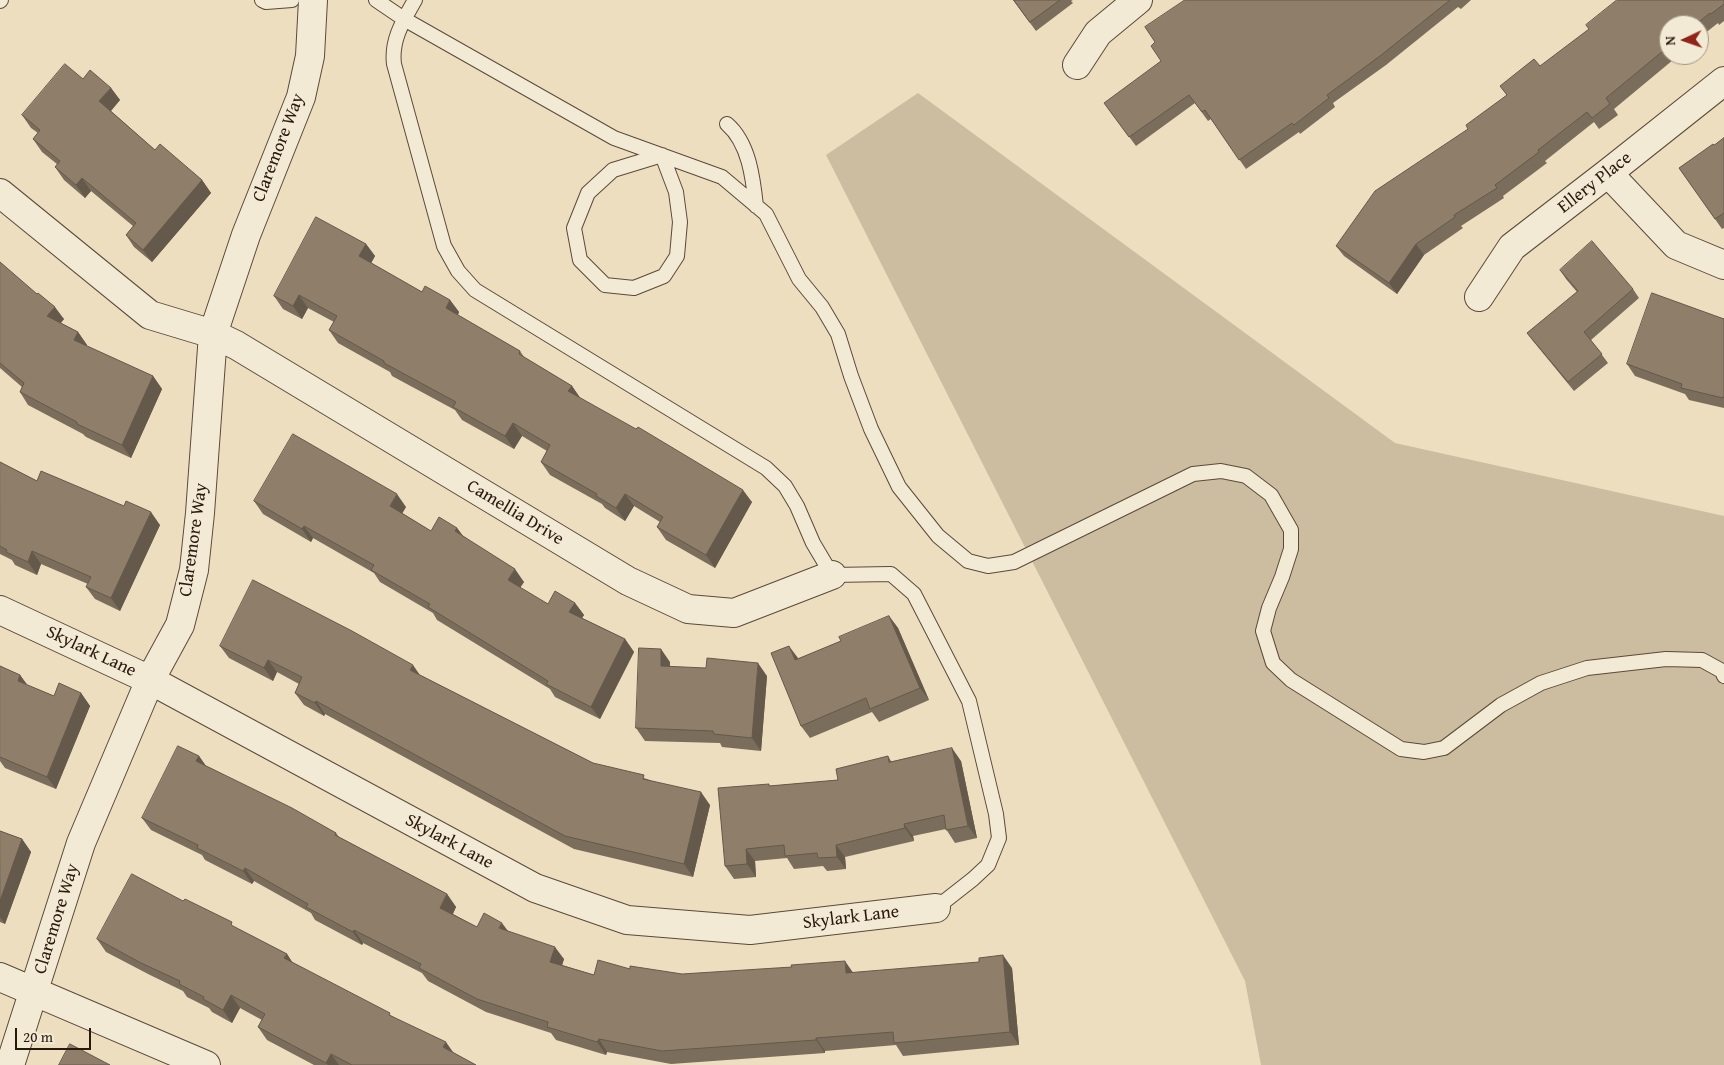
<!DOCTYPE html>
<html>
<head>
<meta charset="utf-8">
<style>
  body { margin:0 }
  #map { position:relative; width:1724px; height:1065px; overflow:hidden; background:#eddec0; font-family:"Gentium Book Plus",serif }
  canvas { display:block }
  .north { position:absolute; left:1659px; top:15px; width:50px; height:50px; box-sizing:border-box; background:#f3ead6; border:1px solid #a29685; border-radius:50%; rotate:267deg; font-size:14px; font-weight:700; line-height:20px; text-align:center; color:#29190c }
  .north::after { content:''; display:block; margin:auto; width:18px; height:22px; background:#8f2418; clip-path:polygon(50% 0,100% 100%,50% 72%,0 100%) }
  .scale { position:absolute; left:15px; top:1028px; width:76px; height:22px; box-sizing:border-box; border:2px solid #29190c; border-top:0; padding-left:6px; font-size:15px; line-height:18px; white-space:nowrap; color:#29190c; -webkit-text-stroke:4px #f3ead6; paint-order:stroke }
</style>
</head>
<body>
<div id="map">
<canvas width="1724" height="1065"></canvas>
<div class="north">N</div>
<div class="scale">20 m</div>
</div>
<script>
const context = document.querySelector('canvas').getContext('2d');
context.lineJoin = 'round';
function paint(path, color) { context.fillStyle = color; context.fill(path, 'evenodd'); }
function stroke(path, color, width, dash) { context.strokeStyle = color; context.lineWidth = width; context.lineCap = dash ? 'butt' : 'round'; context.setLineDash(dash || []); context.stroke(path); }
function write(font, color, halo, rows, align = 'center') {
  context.font = font + ' "Gentium Book Plus",serif'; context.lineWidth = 4.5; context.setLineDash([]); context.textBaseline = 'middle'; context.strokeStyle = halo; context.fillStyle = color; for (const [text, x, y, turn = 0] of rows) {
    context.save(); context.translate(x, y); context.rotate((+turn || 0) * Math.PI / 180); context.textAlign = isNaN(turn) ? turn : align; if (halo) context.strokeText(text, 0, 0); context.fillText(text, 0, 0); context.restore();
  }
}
const green = new Path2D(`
  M918 93 1395 443 1724 516V1065H1261L1245 981 826 155Z`);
const lane = new Path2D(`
  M262 0 266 2 292 0
  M376 0 404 19 614 138 722 177 766 214 799 279 822 307 838 334 851 376 871 429 899 487 938 536 968 561 988 566 1014 562 1193 474 1221 471 1246 476 1271 495 1291 530V549L1282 577 1269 608 1263 631 1273 663 1291 680 1401 749 1424 752 1444 748 1501 705 1541 683 1587 668 1666 659 1702 660 1722 671 1724 676
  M415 0C403 21 391 40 394 64L444 246 458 271 475 290 766 468 785 486 797 506 813 543 832 575 891 574 914 594 969 701 996 814 999 838 988 865 973 879 936 908
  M0 1 1 0
  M727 124C749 143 753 178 756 206
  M662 155 676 192 680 222 677 256 664 276 634 288 605 285 580 260 574 228 588 193 613 170Z`);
const street = new Path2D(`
  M1077 65 1098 33 1138 0
  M1608 173 1676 245 1724 265
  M0 193 150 315 213 334 236 345 628 581 688 609 734 613 832 575
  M1479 297 1512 247 1608 173 1724 81
  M0 610 150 680 535 888 627 920 750 930 936 908
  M0 977 206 1065
  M10 1065 81 843 150 680 180 625 194 570 200 513 213 334 246 235 301 97 310 56 313 0`);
const wall = new Path2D(`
  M1013 0H1073L1071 1 1073 3 1036 31Z
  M1185 0H1471L1461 9 1458 7 1386 65 1333 103 1335 107 1300 134 1299 132 1246 169 1211 119 1208 121 1195 103 1136 146 1110 111 1161 61 1155 42Z
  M1724 0V21L1719 25 1718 23 1699 38V25H1669V55H1679L1614 109 1618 115 1599 129 1594 122 1545 161 1547 163 1503 196 1504 198 1461 226 1463 228 1424 255 1397 294 1344 256 1336 246 1507 95 1500 86 1540 66Z
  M83 79 111 88 120 100 111 111 155 150 202 180 211 193 152 262 134 247 126 235 133 226 91 191 85 198 64 180 55 167 57 164 42 152 33 139 38 133 31 128 22 115Z
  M1724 138V228L1722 229 1679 168 1714 145Z
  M366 244 375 256 371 263 422 292 450 300 459 312 458 315 520 351 524 357 572 386 580 398 752 502 715 568 666 540 657 527 660 522 634 506 625 521 605 508 602 504 550 475 541 462 547 451 522 436 514 449 462 420 455 410 392 376 390 372 338 343 329 330 334 322 308 308 302 319 283 309 274 296Z
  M0 262 64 319 61 323 78 332 87 345 86 346 153 376 162 389 131 458 86 437 83 434 28 405 20 392 22 387 0 368Z
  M1560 270 1633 289 1639 298 1591 340 1608 363 1574 391 1533 341 1527 333 1577 292 1566 279Z
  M1724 318V408L1689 400 1685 394 1635 376 1627 364 1724 319Z
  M0 462 37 481 160 525 120 611 95 599 86 587 88 584 41 564 37 575 15 565 12 560 0 554Z
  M254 501 406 507 402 513 431 531 457 528 463 536 524 582 520 588 548 604 575 603 584 615 582 618 625 639 634 652 600 719 555 697 550 689 437 620 433 613 380 582 374 573 313 538 311 542 263 514Z
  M889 616 898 628 929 700 879 722 872 712 810 738 801 726 798 659 841 641Z
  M220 646 420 675 593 763 647 779 710 805 693 877 574 849 325 714 324 716 304 705 295 693 299 684 277 672 273 681 229 658Z
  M670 662V667L767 676 761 751 722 747 720 743 645 741 636 728Z
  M0 666 20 675 27 685 54 696 81 693 90 706 56 789 5 768 0 761Z
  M199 756 206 766 336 833 339 837 447 894 456 907 453 914 477 927 508 931 564 959 562 965 594 975 630 969 682 974 853 973 1012 968 1019 1045 903 1056 896 1045 825 1051V1053L671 1064 607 1052 606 1055 556 1040 551 1033 486 1012 428 981 422 973 363 943 362 945 315 920 311 913 254 881 252 884 205 860 202 855 151 830 142 818Z
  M888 756 891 761H961L977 838 955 843 946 829 913 836 914 841 845 857 846 869 827 871 823 866 794 869 787 858 755 861 756 877 734 879 725 866 770 786 838 780Z
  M0 831 22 839 31 852 5 924 0 922Z
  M236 928 287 954 293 963 392 1016 452 1052 476 1065H314L267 1040 258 1027 262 1020 240 1008 232 1023 212 1012 209 1008 187 997 183 991 150 975 106 952 97 939Z`);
const shadedWall = new Path2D(`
  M111 88 120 100 108 114 99 101Z
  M82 178 91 191 85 198 76 185Z
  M202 180 211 193 152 262 143 250Z
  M366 244 375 256 368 269 359 256Z
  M1416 244 1424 255 1397 294 1389 283Z
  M299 295 308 308 302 319 293 306Z
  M450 300 459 312 455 321 446 308Z
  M55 307 64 319 56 328 47 316Z
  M78 332 87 345 83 353 74 340Z
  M153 376 162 389 131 458 122 445Z
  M572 386 581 399 568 391Z
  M513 423 522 436 514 449 505 436Z
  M743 490 752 502 715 568 706 555Z
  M397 494 406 507 399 519 390 506Z
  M625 494 634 506 625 521 616 508Z
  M151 512 160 525 120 611 111 598Z
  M304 526 313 538 311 542 302 529Z
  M457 528 466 540 455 531Z
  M32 551 41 564 37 575 28 562Z
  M515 569 524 582 516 593 508 580Z
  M575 603 584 615 578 624 569 612Z
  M889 616 898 628 929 700 920 688Z
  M625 639 634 652 600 719 591 707Z
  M789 646 798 658 804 673 795 660Z
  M661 649 670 662 669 679 661 666Z
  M268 660 277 672 273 681 264 668Z
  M758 663 767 676 761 751 752 738Z
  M413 665 422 678 410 670Z
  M20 675 29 687 18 681Z
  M81 693 90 706 56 789 47 777Z
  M316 701 325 714 324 716 315 703Z
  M952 748 961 761 977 838 968 826Z
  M199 756 208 769 196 761Z
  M701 792 710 805 693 877 684 864Z
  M904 824 913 836 914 841 905 828Z
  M22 839 31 852 5 924 0 917V901Z
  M836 845 845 857 846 869 837 857Z
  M746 849 755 861 756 877 747 864Z
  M245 868 254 881 252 884 243 871Z
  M447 894 456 907 449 921 440 908Z
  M502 923 511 935 499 928Z
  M354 930 363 943 362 945 353 932Z
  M555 947 564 959 559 975 550 962Z
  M287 954 295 967 284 958Z
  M1003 955 1012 968 1019 1045 1010 1032Z
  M845 961 854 974 846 973Z
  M231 995 240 1008 232 1023 223 1010Z
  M816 1038 825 1051V1053L816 1040Z
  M599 1039 607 1052 606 1055 597 1042Z
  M446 1042 455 1055 443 1047Z
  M331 1054 339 1065H328L326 1063Z`);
const building = new Path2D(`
  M1014 0H1060L1030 22Z
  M1185 0H1450L1380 56 1327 95 1329 98 1294 125 1292 123 1239 160 1205 110 1202 112 1189 95 1129 137 1104 103 1161 61 1151 46 1155 42 1145 27Z
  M1617 0H1724V4L1711 14 1710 13 1695 25H1669V46L1606 98 1610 104 1592 118 1587 112 1538 150 1539 152 1495 185 1497 188 1454 215 1455 217 1416 244 1389 283 1336 246 1375 191 1468 129 1466 125 1507 95 1500 86 1534 59 1540 66 1589 29 1586 25Z
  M65 64 83 79 90 70 111 88 99 101 155 150 160 144 202 180 143 250 126 235 136 223 82 178 76 185 55 167 60 161 33 139 40 130 22 115Z
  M1724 138V213L1715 219 1679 168 1713 144 1714 145Z
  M316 217 366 244 359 256 422 292 425 286 450 300 446 308 520 351 519 354 572 386 568 391 636 429 638 427 743 490 706 555 657 527 663 517 625 494 616 508 596 496 597 494 541 462 550 445 513 423 505 436 453 407 456 402 384 363V361L329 330 337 316 299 295 293 306 274 296Z
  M1592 241 1633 289 1584 332 1602 354 1568 382 1527 333 1578 291 1560 270Z
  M0 262 37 294 38 293 55 307 47 316 78 332 74 340 153 376 122 445 77 424V422L20 392 24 383 0 363Z
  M1652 293 1724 319V318V396L1723 398 1681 388 1682 384 1627 364Z
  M293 434 397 494 390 506 431 531 439 517 457 528 455 531 515 569 508 580 548 604 555 591 575 603 569 612 625 639 591 707 546 684 548 681 428 607 430 604 371 570 374 565 304 526 302 529 254 501Z
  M0 462 37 481 41 471 124 506 126 501 151 512 111 598 86 587 91 577 32 551 28 562 6 552 7 550 0 546Z
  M253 580 352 631 413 665 410 670 593 763 644 775 643 779 701 792 684 864 565 836 316 701 315 703 295 693 302 677 268 660 264 668 220 646Z
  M889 616 920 688 870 709 866 698 801 726 771 653 789 646 795 660 841 641 839 637Z
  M639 648 661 649V666L706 668 707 658 758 663 752 738 714 734 713 731 636 728Z
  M0 666 20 675 18 681 54 696 59 683 81 693 47 777 0 757Z
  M178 746 199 756 196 761 292 808 336 833 335 835 447 894 440 908 477 927 484 913 502 923 499 928 555 947 550 962 594 975 598 960 630 969V966L682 974 792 967 791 965 845 961 846 973 979 962V958L1003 955 1010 1032 894 1043 893 1032 816 1038V1040L662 1051 599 1039 597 1042 547 1027 548 1022 477 999 419 968 421 964 354 930 353 932 306 907 308 904 245 868 243 871 197 848 198 845 142 818Z
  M952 748 968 826 946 830 944 815 904 824 905 828 836 845 837 857 818 858 817 853 785 856 784 845 746 849 747 864 725 866 718 788 769 784V786L838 780 836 769 888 756 889 762Z
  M0 831 22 839 0 901Z
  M132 874 183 901 185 899 232 922 231 925 287 954 284 958 390 1013 389 1015 446 1042 443 1047 476 1065H352L331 1054 326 1063 258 1027 265 1014 231 995 223 1010 203 999 204 997 179 984 180 981 141 963 97 939Z
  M70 1044 110 1065H59Z`);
const streetNames = [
  ["Claremore Way",279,148,-69],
  ["Ellery Place",1595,183,-38],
  ["Camellia Drive",515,513,31],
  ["Claremore Way",194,540,-82],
  ["Skylark Lane",91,652,25],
  ["Skylark Lane",449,842,28],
  ["Skylark Lane",851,918,-7],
  ["Claremore Way",57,919,-73]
];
paint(green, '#ccbda1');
stroke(lane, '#5a4a39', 16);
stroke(street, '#5a4a39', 30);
stroke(lane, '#f3ead6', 14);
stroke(street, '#f3ead6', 28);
paint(wall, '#7b6d5b');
paint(shadedWall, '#64594a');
paint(building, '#8f7f6a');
stroke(building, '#64594a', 1);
write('18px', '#29190c', '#f3ead6', streetNames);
</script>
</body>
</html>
